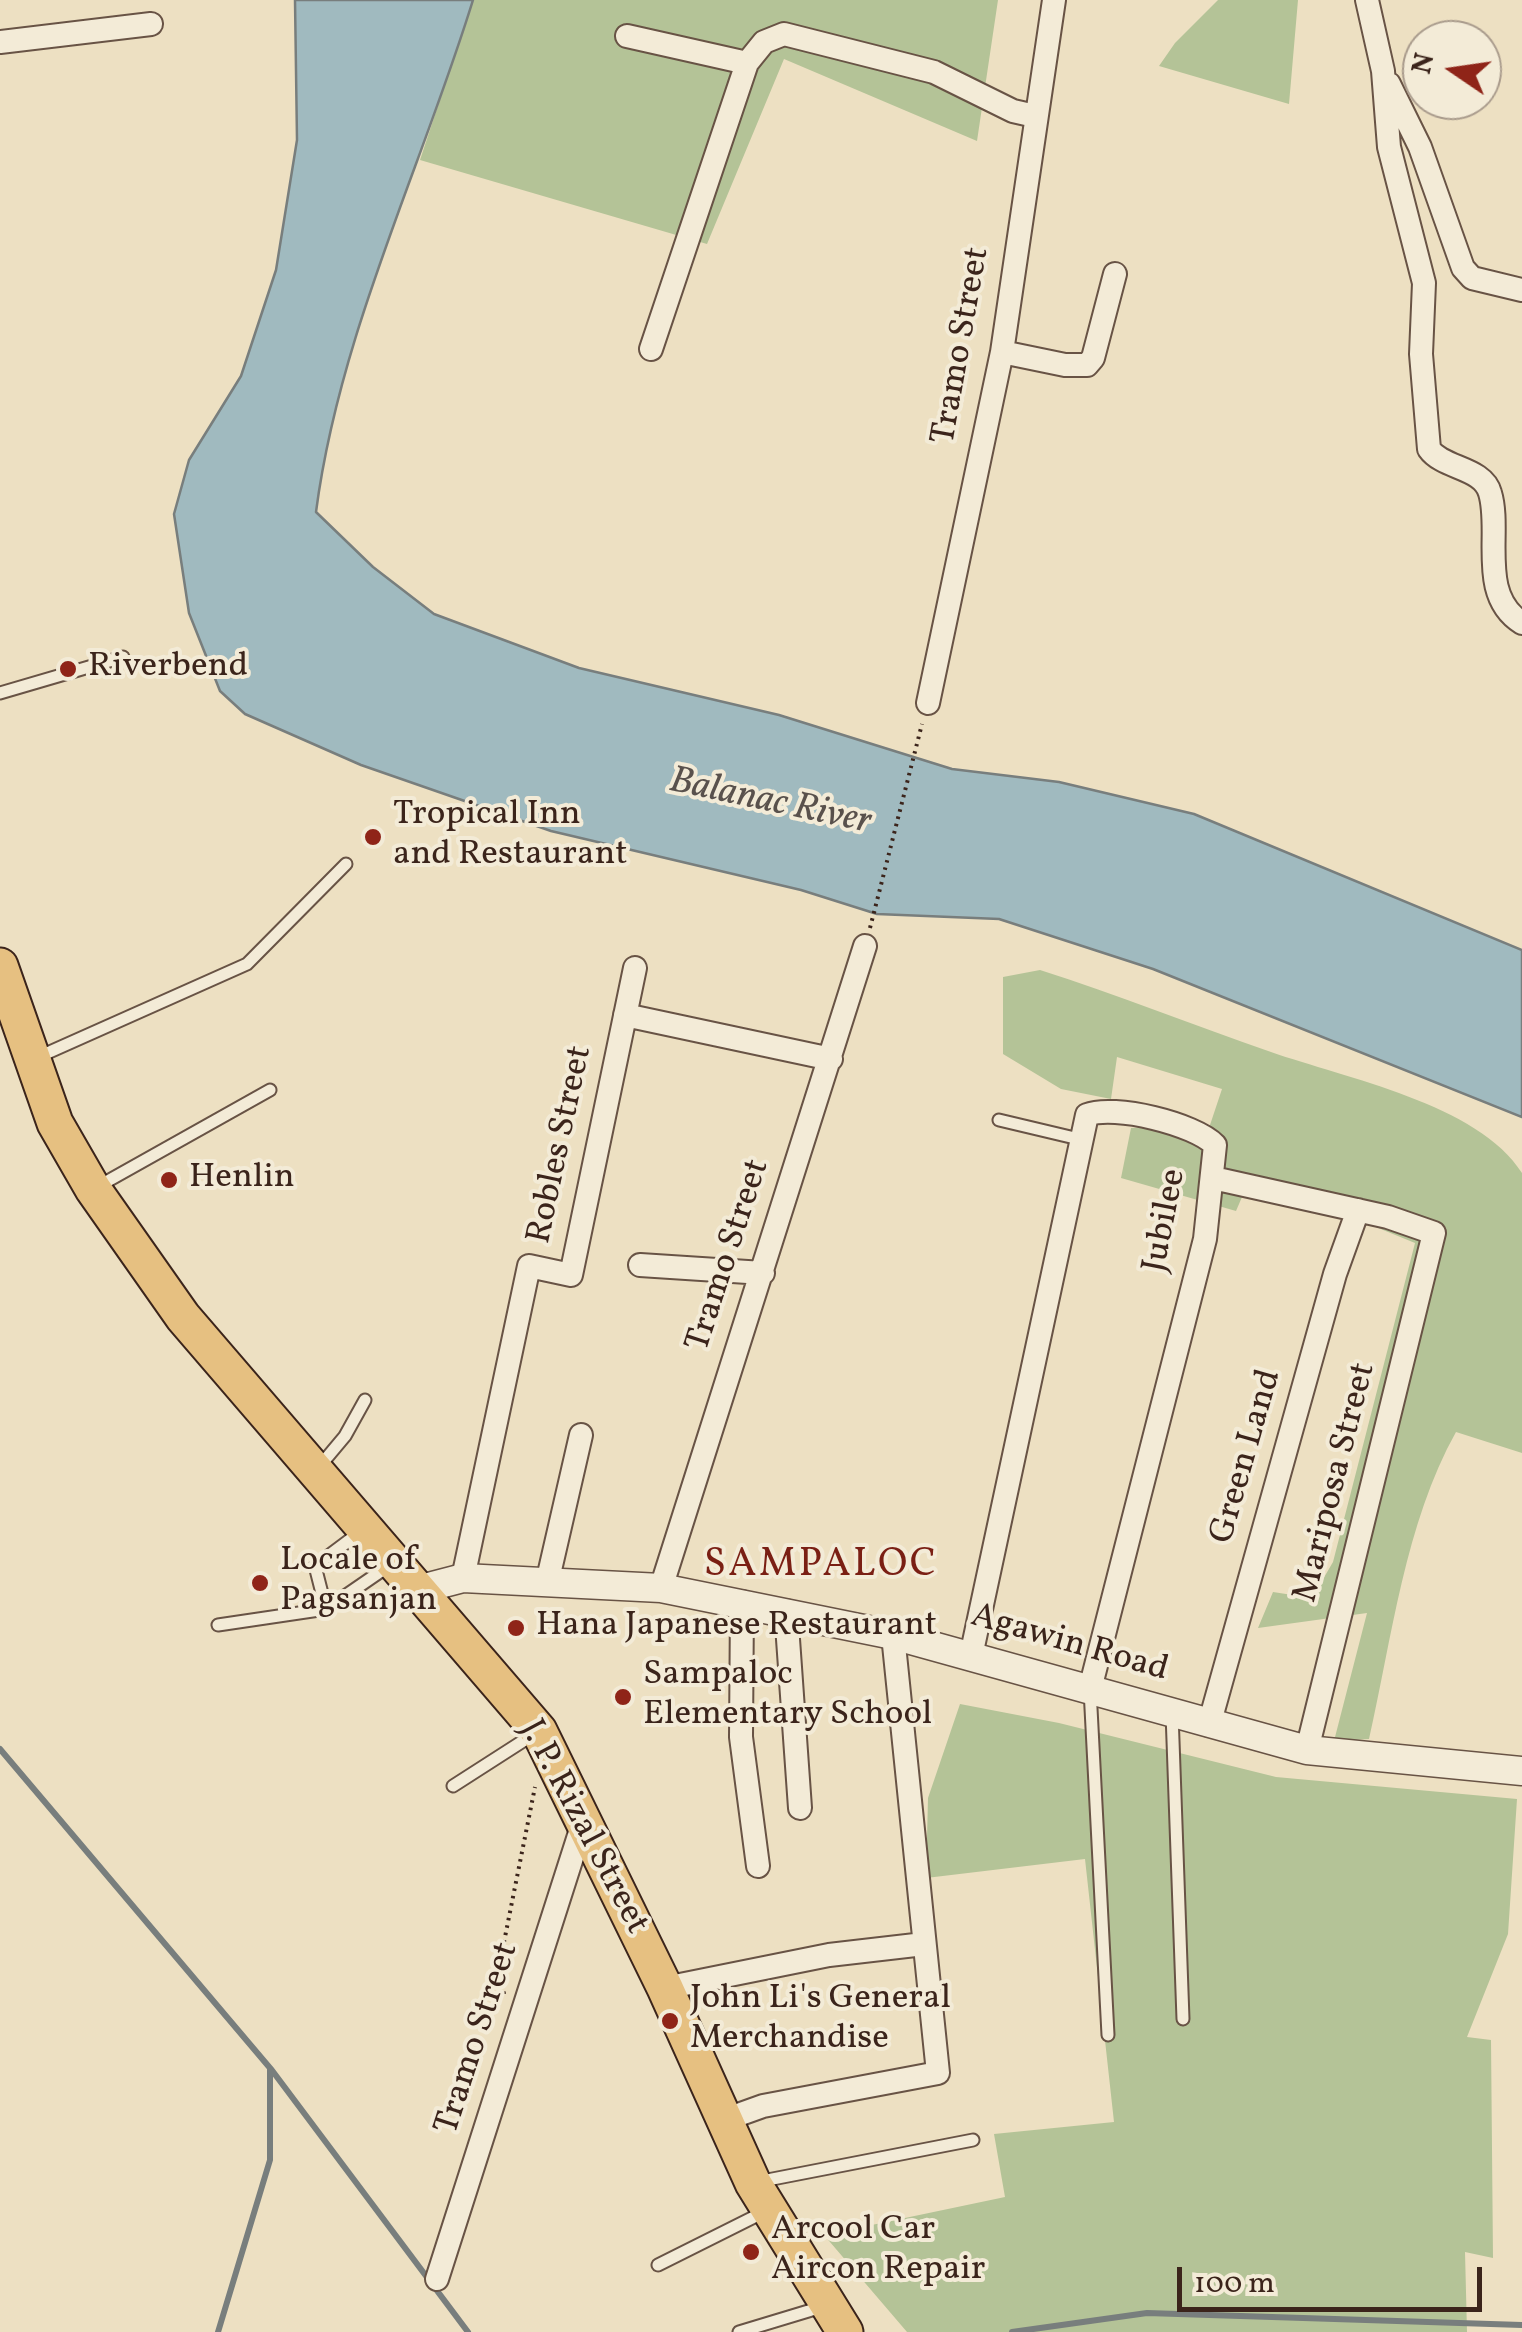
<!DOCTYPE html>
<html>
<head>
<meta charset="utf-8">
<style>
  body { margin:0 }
  #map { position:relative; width:1522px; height:2332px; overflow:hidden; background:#ede0c2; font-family:Vollkorn,serif }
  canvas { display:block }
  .north { position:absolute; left:1402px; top:20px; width:100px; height:100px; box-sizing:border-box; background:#f3ebd7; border:2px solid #a99b8c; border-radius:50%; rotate:283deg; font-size:28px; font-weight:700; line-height:40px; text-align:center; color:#3b241b }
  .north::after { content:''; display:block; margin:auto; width:35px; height:45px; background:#8f2418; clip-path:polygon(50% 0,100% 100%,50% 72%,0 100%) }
  .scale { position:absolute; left:1177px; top:2267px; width:305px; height:45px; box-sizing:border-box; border:5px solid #3b241b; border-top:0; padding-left:12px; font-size:30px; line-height:35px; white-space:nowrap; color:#3b241b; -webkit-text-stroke:8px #f3ebd7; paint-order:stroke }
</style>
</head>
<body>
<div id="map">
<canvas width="1522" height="2332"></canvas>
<div class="north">N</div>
<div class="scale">100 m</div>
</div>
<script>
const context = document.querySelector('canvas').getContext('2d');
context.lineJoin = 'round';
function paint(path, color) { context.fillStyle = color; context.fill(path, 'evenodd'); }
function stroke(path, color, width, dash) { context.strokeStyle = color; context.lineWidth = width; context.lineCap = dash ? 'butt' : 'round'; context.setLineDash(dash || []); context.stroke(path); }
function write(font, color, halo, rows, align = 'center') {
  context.font = font + ' Vollkorn,serif'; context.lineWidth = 8; context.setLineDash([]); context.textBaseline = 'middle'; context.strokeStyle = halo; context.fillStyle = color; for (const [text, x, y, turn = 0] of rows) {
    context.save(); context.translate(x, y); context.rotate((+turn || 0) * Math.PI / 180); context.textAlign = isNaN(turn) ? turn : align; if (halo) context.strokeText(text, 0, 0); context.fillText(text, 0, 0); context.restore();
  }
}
const green = new Path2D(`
  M473 0H998L977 141 784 59 707 244 420 160Z
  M1218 0H1298L1289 104 1159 66 1175 43Z
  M1040 970C1118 995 1193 1025 1271 1052 1345 1078 1479 1104 1522 1173V1453L1456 1432C1405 1523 1392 1638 1369 1739L1334 1741 1367 1613 1258 1628 1273 1592 1312 1598 1333 1562 1415 1243 1251 1176 1236 1211 1121 1178 1131 1128 1210 1125 1222 1089 1117 1057 1111 1099 1061 1089 1003 1054V977Z
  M960 1704 1059 1723 1276 1777 1517 1799 1508 1934 1467 2037 1491 2040 1493 2258 1465 2252 1467 2332H907L824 2235 1005 2197 994 2134 1114 2122 1085 1859 926 1878 928 1798Z`);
const water = new Path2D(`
  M295 0H473C421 169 339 335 316 512L373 567 434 614 579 668 779 715 952 769 1059 782 1194 814 1522 950V1117L1153 969 999 919 877 914 801 890 551 831 361 765 245 714 220 691 189 613 174 514 189 460 241 376 276 270 297 140Z`);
const stream = new Path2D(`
  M0 1749 270 2068V2160L218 2332
  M271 2069 468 2332
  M1012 2332 1147 2313 1522 2325`);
const path = new Path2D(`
  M870 928 922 724
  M504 1994 499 1967 535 1787`);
const service = new Path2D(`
  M0 693 123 657
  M36 1058 247 964 346 864
  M999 1120 1079 1139
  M97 1187 270 1090
  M319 1467 345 1436 365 1400
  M363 1530 315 1566 326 1609 390 1565
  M218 1625 326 1609
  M1090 1689 1108 2035
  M1172 1713 1183 2019
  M453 1786 534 1734
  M757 2182 973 2140
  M658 2265 766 2211
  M739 2332 825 2306`);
const minor = new Path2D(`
  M1367 0 1383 71 1389 147 1424 283 1421 354 1429 449C1443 469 1483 467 1490 493 1502 532 1477 595 1522 623
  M627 36 747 63 764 42 784 34 934 72 1013 111 1035 116
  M0 42 151 24
  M1389 84 1420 147 1463 268 1472 278 1522 290
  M651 349 747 63
  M1002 352 1065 365H1087L1093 358 1115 274
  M928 703 1002 352 1054 0
  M625 1015 831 1059
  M1213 1178 1388 1217 1434 1233 1307 1750
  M640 1265 763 1273
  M463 1578 529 1266 571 1275 635 968
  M547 1583 581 1435
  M661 1588 865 946
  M742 1602 741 1737 758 1866
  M786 1611 800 1808
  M971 1656 1087 1115C1114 1104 1195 1124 1215 1145L1205 1239 1090 1689
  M1209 1725 1335 1274 1358 1210
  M665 1988 829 1955 924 1944
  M724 2120 763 2106 938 2073 893 1635
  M437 2279 584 1820`);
const tertiary = new Path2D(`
  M417 1590 463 1578 661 1588 893 1635 1307 1750 1522 1771`);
const primary = new Path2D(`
  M0 966 55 1123 93 1189 183 1317 539 1731 665 1988 753 2183 845 2332`);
const markers = [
  [68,669,10,"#8f2418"],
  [373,837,10,"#8f2418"],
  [169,1180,10,"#8f2418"],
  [260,1583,10,"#8f2418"],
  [516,1628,10,"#8f2418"],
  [623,1697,10,"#8f2418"],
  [670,2021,10,"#8f2418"],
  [751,2252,10,"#8f2418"]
];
const streetNames = [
  ["Tramo Street",963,346,-80],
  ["Robles Street",562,1145,-78],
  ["Jubilee",1167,1221,-79],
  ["Tramo Street",730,1256,-72],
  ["Green Land",1248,1457,-74],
  ["Mariposa Street",1337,1483,-76],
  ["Agawin Road",1069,1645,16],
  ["J. P. Rizal Street",582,1828,62],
  ["Tramo Street",479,2039,-72]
];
const poiNames = [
  ["Riverbend",88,669],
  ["Tropical Inn",393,817],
  ["and Restaurant",393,857],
  ["Henlin",189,1180],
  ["Locale of",280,1563],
  ["Pagsanjan",280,1603],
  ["Hana Japanese Restaurant",536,1628],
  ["Sampaloc",643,1677],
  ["Elementary School",643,1717],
  ["John Li's General",690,2001],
  ["Merchandise",690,2041],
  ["Arcool Car",771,2232],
  ["Aircon Repair",771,2272]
];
const waterNames = [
  ["Balanac River",770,804,12]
];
const quarterNames = [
  ["SAMPALOC",821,1568]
];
paint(green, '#b4c397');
paint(water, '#a0babf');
stroke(water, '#787e7d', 2.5);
stroke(stream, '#787e7d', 6);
stroke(service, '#685345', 15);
stroke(minor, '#685345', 26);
stroke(tertiary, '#685345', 31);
stroke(primary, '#3b241b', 39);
stroke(path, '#3b241b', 4, [2.5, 5]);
stroke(service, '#f3ebd7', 11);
stroke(minor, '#f3ebd7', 22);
stroke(tertiary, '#f3ebd7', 28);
stroke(primary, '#e6c081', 35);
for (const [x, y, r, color] of markers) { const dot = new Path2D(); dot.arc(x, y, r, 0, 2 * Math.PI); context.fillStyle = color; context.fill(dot); stroke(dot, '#f3ebd7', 4); }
write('35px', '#3b241b', '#f3ebd7', streetNames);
write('35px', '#3b241b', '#f3ebd7', poiNames, 'left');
write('italic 38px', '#59514c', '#f3ebd7', waterNames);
context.letterSpacing = '2.5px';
write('40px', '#7a1f14', '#f3ebd7', quarterNames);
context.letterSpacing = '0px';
</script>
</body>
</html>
